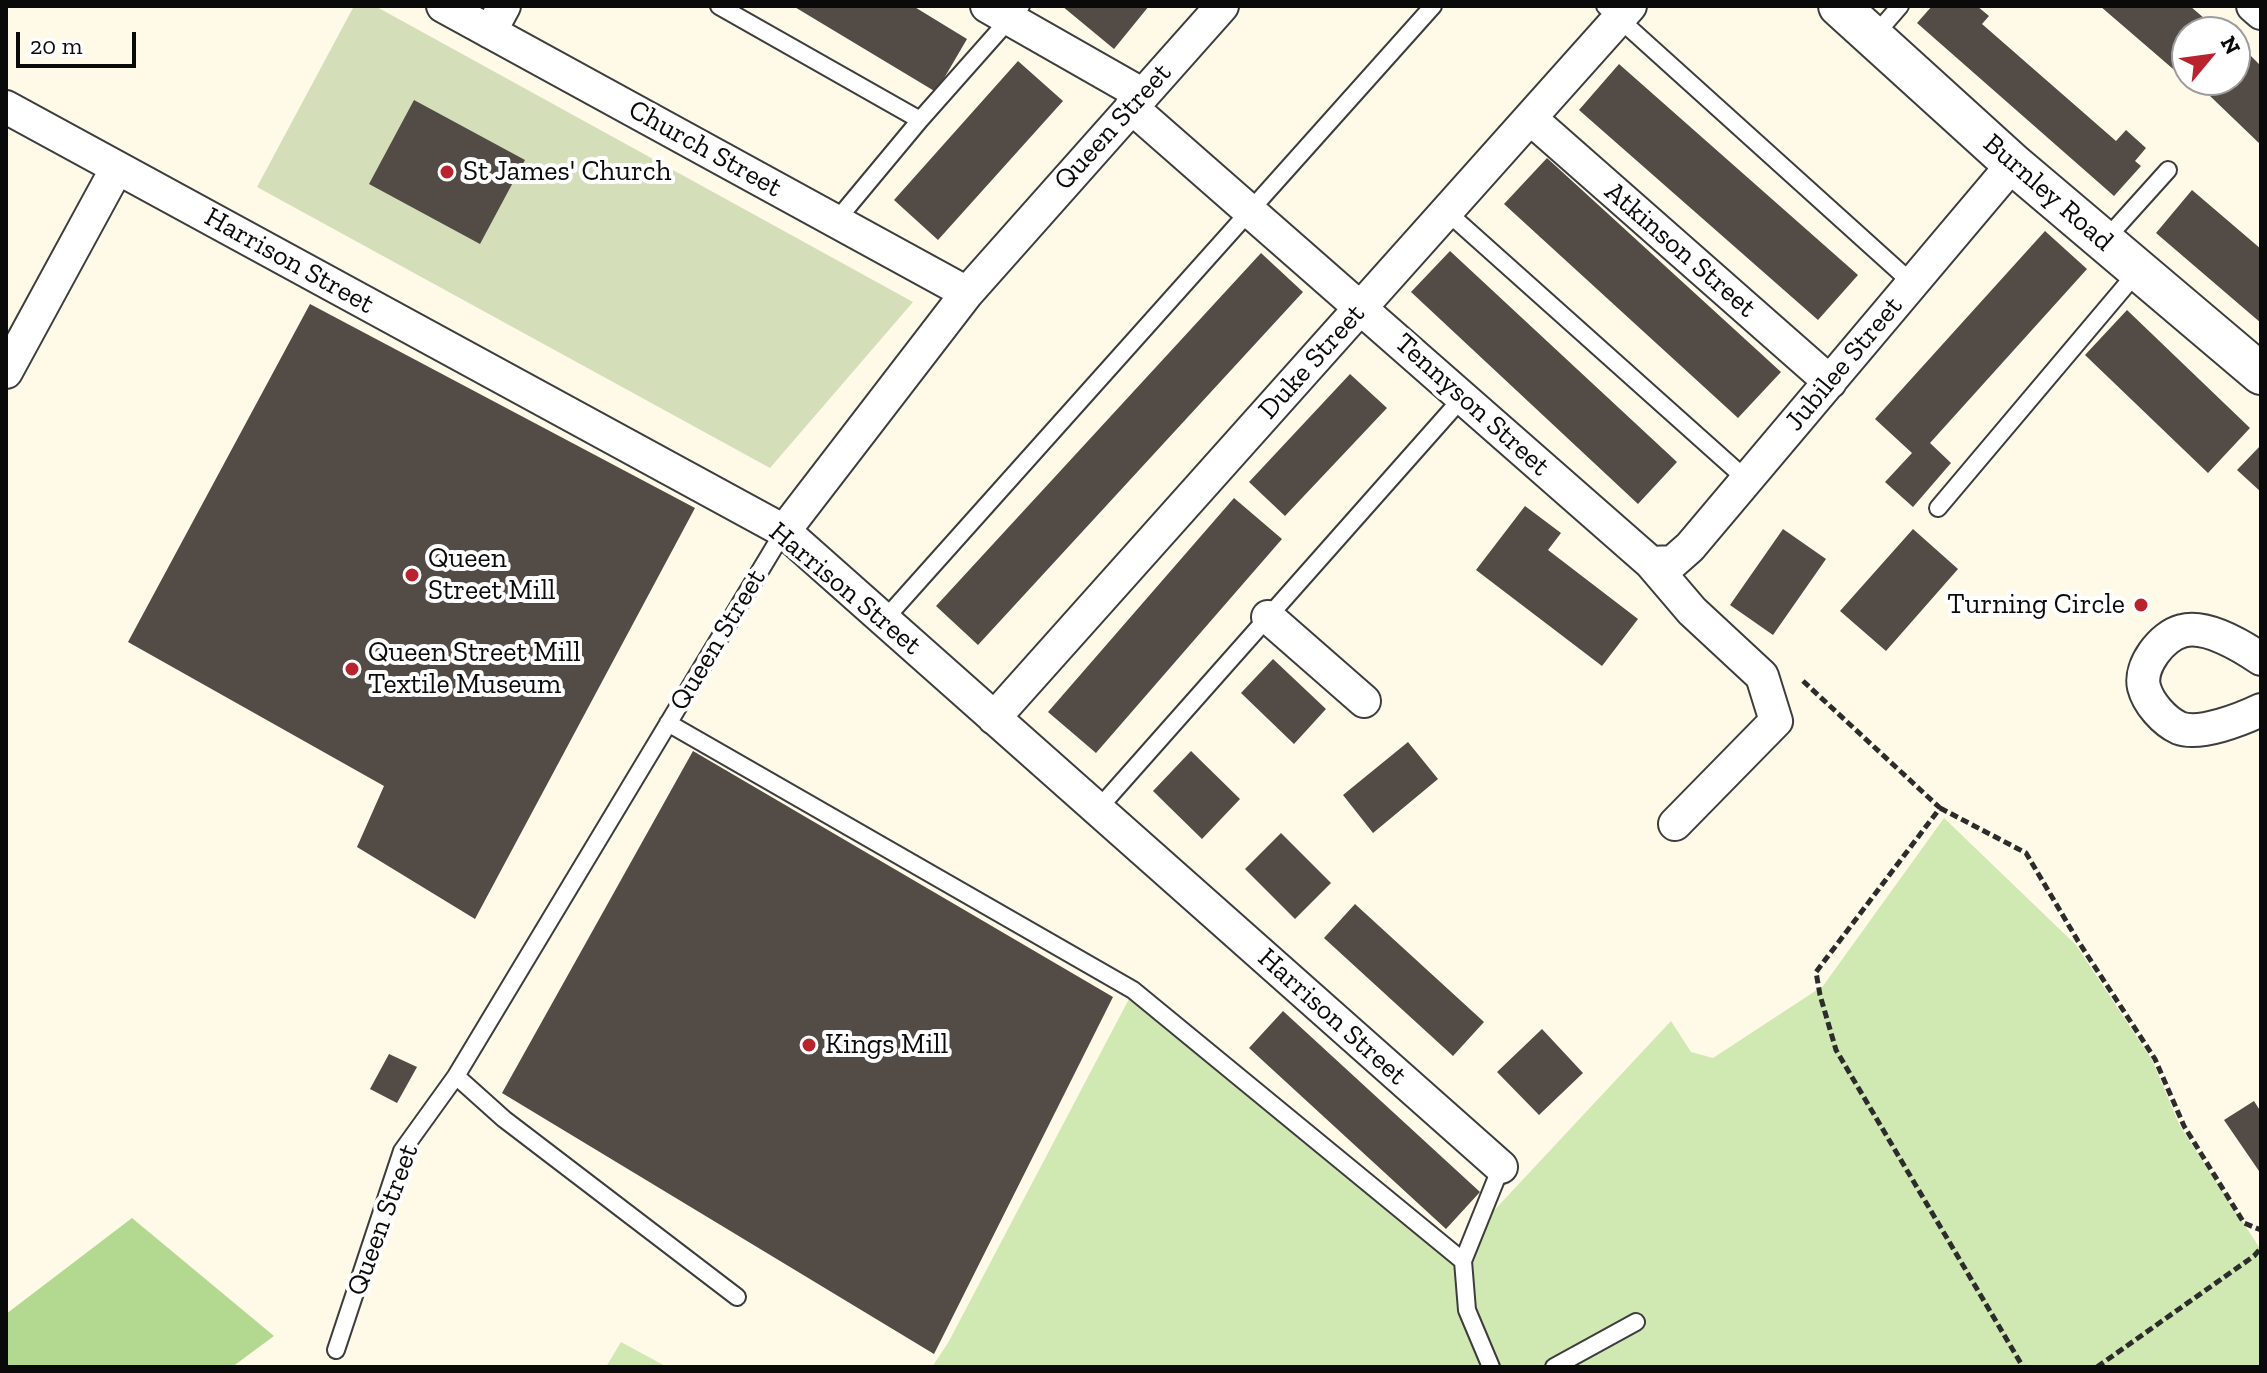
<!DOCTYPE html>
<html>
<head>
<meta charset="utf-8">
<style>
  body { margin:0 }
  #map { position:relative; width:2267px; height:1373px; overflow:hidden; background:#fff9e7; font-family:"Zilla Slab",serif }
  canvas { display:block }
  .frame { position:absolute; inset:0; border:8px solid #0a0a0a; pointer-events:none }
  .north { position:absolute; left:2171px; top:16px; width:80px; height:80px; box-sizing:border-box; background:#fff; border:2px solid #9d9d9d; border-radius:50%; rotate:61deg; font-size:22px; font-weight:700; line-height:32px; text-align:center; color:#0a0a0a }
  .north::after { content:''; display:block; margin:auto; width:28px; height:36px; background:#ba222e; clip-path:polygon(50% 0,100% 100%,50% 72%,0 100%) }
  .scale { position:absolute; left:16px; top:32px; width:120px; height:36px; box-sizing:border-box; border:4px solid #0a0a0a; border-top:0; padding-left:10px; font-size:24px; line-height:28px; white-space:nowrap; color:#0a0a0a; -webkit-text-stroke:6px #fff; paint-order:stroke }
</style>
</head>
<body>
<div id="map">
<canvas width="2267" height="1373"></canvas>
<div class="frame"></div>
<div class="north">N</div>
<div class="scale">20 m</div>
</div>
<script>
const context = document.querySelector('canvas').getContext('2d');
context.lineJoin = 'round';
function paint(path, color) { context.fillStyle = color; context.fill(path, 'evenodd'); }
function stroke(path, color, width, dash) { context.strokeStyle = color; context.lineWidth = width; context.lineCap = dash ? 'butt' : 'round'; context.setLineDash(dash || []); context.stroke(path); }
function write(font, color, halo, rows, align = 'center') {
  context.font = font + ' "Zilla Slab",serif'; context.lineWidth = 8; context.setLineDash([]); context.textBaseline = 'middle'; context.strokeStyle = halo; context.fillStyle = color; for (const [text, x, y, turn = 0] of rows) {
    context.save(); context.translate(x, y); context.rotate((+turn || 0) * Math.PI / 180); context.textAlign = isNaN(turn) ? turn : align; if (halo) context.strokeText(text, 0, 0); context.fillText(text, 0, 0); context.restore();
  }
}
const green = new Path2D(`
  M1944 818 2076 945 2152 1060 2180 1126 2261 1250V1367H932L948 1343 1130 997 1458 1249 1671 1021 1691 1052 1713 1058 1823 986Z
  M621 1342 667 1367H606Z`);
const forest = new Path2D(`
  M132 1218 274 1336 232 1367H6V1314Z`);
const cemetery = new Path2D(`
  M354 6H375L913 302 770 468 257 187Z`);
const building = new Path2D(`
  M793 6H913L967 39 936 92Z
  M1062 6H1149L1114 49Z
  M1932 6H1977L1989 16 1982 24 2116 141 2126 130 2146 148 2135 161 2141 166 2114 196 1917 23Z
  M2100 6H2190L2220 32H2187V80H2201L2194 87Z
  M2249 54 2261 66V145L2209 95 2223 80H2235V68Z
  M1018 61 1063 101 938 240 894 200Z
  M1619 64 1858 275 1818 320 1579 110Z
  M414 100 525 160 480 244 369 184Z
  M1547 158 1781 372 1738 418 1504 204Z
  M2192 190 2261 249V323L2156 233Z
  M2045 231 2087 269 1930 443 1951 463 1913 507 1885 482 1912 453 1875 419Z
  M1450 251 1677 462 1638 504 1411 292Z
  M1261 253 1303 292 978 645 936 606Z
  M310 304 695 508 475 919 357 847 384 786 128 642Z
  M2127 310 2250 428 2208 473 2085 355Z
  M1350 374 1387 408 1285 516 1249 482Z
  M2261 445V492L2237 470Z
  M1234 498 1282 539 1096 753 1048 712Z
  M1525 506 1561 533 1548 550 1638 619 1602 666 1476 570Z
  M1783 529 1826 559 1773 635 1730 605Z
  M1913 529 1958 569 1886 651 1840 611Z
  M1273 659 1326 709 1294 744 1241 693Z
  M1408 742 1438 779 1373 833 1343 795Z
  M693 751 1113 997 934 1354 502 1093Z
  M1191 751 1240 799 1202 839 1153 791Z
  M1281 833 1331 883 1295 919 1245 869Z
  M1355 904 1484 1022 1453 1056 1324 938Z
  M1283 1011 1480 1192 1446 1229 1249 1048Z
  M1542 1029 1583 1073 1539 1115 1497 1072Z
  M389 1054 417 1067 397 1103 370 1089Z
  M2254 1101 2261 1112V1170L2259 1171 2224 1120Z`);
const path = new Path2D(`
  M1803 681 1940 808 1816 972 1820 995 1836 1050 2023 1367
  M1940 808 2026 853 2078 941 2155 1059 2184 1126 2244 1223 2261 1230
  M2097 1367 2254 1256 2261 1248`);
const service = new Path2D(`
  M719 6 920 120 1021 6
  M1605 6 1912 283
  M1874 36 1900 6
  M1446 211 1747 480
  M836 221 920 120
  M2105 240 2168 170
  M1938 508 2138 271
  M884 620 1433 6
  M668 723 1133 990 1463 1261
  M1098 809 1463 397
  M456 1076 504 1119 737 1297
  M336 1350 402 1151 456 1076 784 531
  M1491 1367 1467 1310 1463 1261 1501 1167
  M1554 1367 1636 1322`);
const minor = new Path2D(`
  M443 6 967 293
  M987 6 1143 95
  M2253 6 2261 13
  M490 32 504 6
  M6 107 784 531 1501 1167
  M1131 107 1651 563 1673 562 1690 547 2013 164
  M1530 118 1830 382
  M6 372 117 168
  M784 531 967 293 1222 6
  M1651 563 1692 611 1762 676 1776 721 1675 824
  M1268 617 1364 701
  M2261 659C2242 646 2206 624 2182 631 2162 636 2139 666 2144 687 2148 703 2164 721 2179 728 2200 736 2242 719 2261 710
  M994 718 1630 6`);
const tertiary = new Path2D(`
  M1839 6 2013 164 2261 374`);
const markers = [
  [447,172,8,"#ba222e"],
  [412,575,8,"#ba222e"],
  [2141,605,8,"#ba222e"],
  [352,669,8,"#ba222e"],
  [809,1045,8,"#ba222e"]
];
const streetNames = [
  ["Queen Street",1113,127,-48],
  ["Church Street",705,149,29],
  ["Burnley Road",2048,193,41],
  ["Atkinson Street",1680,250,41],
  ["Harrison Street",289,261,29],
  ["Duke Street",1312,362,-48],
  ["Jubilee Street",1844,364,-50],
  ["Tennyson Street",1472,405,42],
  ["Harrison Street",845,589,40],
  ["Queen Street",718,640,-59],
  ["Harrison Street",1332,1017,42],
  ["Queen Street",383,1220,-70]
];
const poiNames = [
  ["St James' Church",463,172],
  ["Queen",428,559],
  ["Street Mill",428,591],
  ["Turning Circle",2125,605,"right"],
  ["Queen Street Mill",368,653],
  ["Textile Museum",368,685],
  ["Kings Mill",825,1045]
];
paint(green, '#d0e8b1');
paint(forest, '#b3d991');
paint(cemetery, '#d4dfba');
paint(building, '#524b46');
stroke(service, '#3d3d3d', 20);
stroke(minor, '#3d3d3d', 36);
stroke(tertiary, '#3d3d3d', 44);
stroke(path, '#2c2c2c', 5, [8, 4]);
stroke(service, '#fff', 16);
stroke(minor, '#fff', 32);
stroke(tertiary, '#fff', 40);
for (const [x, y, r, color] of markers) { const dot = new Path2D(); dot.arc(x, y, r, 0, 2 * Math.PI); context.fillStyle = color; context.fill(dot); stroke(dot, '#fff', 3); }
write('28px', '#0a0a0a', '#fff', streetNames);
write('28px', '#0a0a0a', '#fff', poiNames, 'left');
</script>
</body>
</html>
